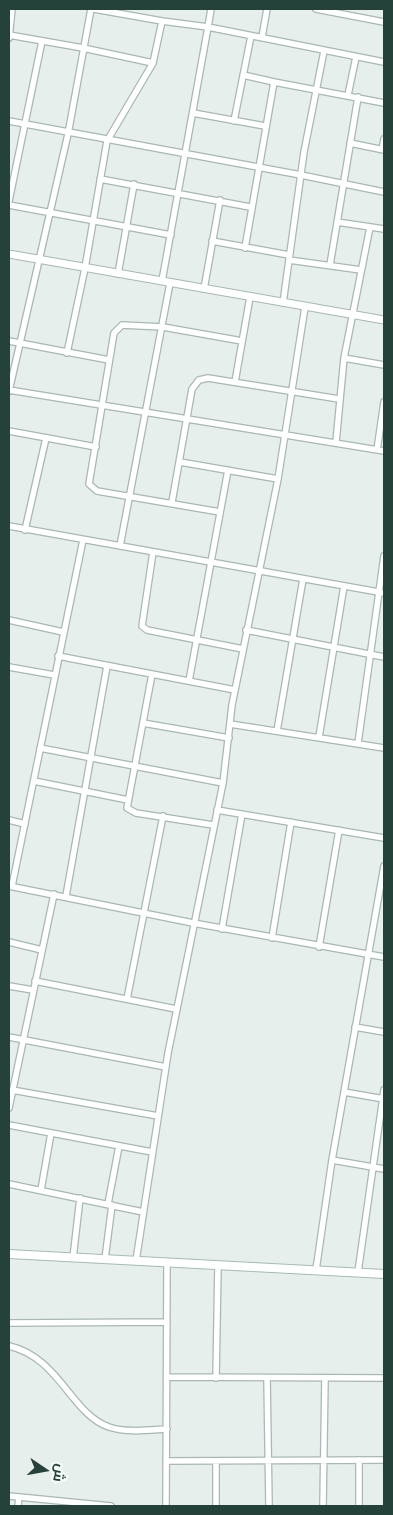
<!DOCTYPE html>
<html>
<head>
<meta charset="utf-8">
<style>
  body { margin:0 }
  #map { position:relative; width:393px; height:1515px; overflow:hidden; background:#e6efeb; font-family:Mulish,Cairo,sans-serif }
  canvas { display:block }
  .frame { position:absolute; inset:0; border:10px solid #24423a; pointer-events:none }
  .north { position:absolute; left:20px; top:1445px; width:50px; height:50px; -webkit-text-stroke:4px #f7fbf9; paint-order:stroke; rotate:102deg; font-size:14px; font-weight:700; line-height:20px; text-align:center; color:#24423a }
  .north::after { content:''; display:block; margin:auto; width:18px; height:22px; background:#24423a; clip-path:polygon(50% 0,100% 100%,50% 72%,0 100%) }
</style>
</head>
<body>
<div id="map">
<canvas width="393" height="1515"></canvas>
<div class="frame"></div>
<div class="north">ش</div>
</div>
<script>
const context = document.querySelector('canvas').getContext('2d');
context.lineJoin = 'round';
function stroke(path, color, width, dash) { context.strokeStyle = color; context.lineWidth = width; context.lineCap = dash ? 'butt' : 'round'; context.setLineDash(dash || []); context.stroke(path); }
const minor = new Path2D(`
  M94 9 162 21 208 27 211 9
  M316 9 384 22
  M9 35 83 48 153 63
  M262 37 267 9
  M9 38 12 9
  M243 75 274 82
  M348 95 356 57
  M193 113 265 126
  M9 121 301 175 384 192
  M234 121 251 36
  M350 143 384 150
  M382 149 384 139
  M100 179 250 207
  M9 201 42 41
  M9 205 171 235
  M337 222 384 229
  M212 241 289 255
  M245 248 274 82 384 103
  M289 260 361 270
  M330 265 358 97
  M118 274 134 184
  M162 281 208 27 384 62
  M204 289 220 200
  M283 303 304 152 324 51
  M9 341 109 360
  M67 353 85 268 107 141 153 63 162 21
  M344 358 384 365
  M235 382 250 297
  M9 390 384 451
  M9 391 68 134 91 9
  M9 431 96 447
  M336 442 344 358 370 227
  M377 450 384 402
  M180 462 278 479
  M172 502 192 389 199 380 208 378 339 399
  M220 512 97 491 89 484 114 333 122 325 163 327 242 341
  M9 526 384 593
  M25 530 46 438
  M120 546 170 283
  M153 552 142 626 147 630 243 649
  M9 620 63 632
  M246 630 384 657
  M58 656 235 690
  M9 667 54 675
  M152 674 127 808 136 813 213 825
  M189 681 228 470
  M143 723 229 738
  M230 724 384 748
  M277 731 303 579
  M319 737 344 586
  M358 743 384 556
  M40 748 223 783
  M34 781 128 800
  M217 810 384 838
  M9 820 25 824
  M9 886 193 923 384 957
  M12 886 83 540
  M66 896 107 666
  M222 929 242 814
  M272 938 291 822
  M9 942 42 950
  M319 947 339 830
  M35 981 176 1009
  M9 986 33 990
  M127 999 163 816
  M355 1027 384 1032
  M9 1037 166 1067
  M12 1090 158 1116
  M344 1092 384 1099
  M9 1108 54 894
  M9 1125 152 1152
  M332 1160 384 1169
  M9 1184 143 1212
  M41 1190 51 1133
  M108 1204 119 1146
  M73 1258 80 1198
  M105 1259 112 1205
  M136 1261 168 1053 223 783 232 705 278 479 305 307
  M316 1270 332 1160 384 866
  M358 1272 384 1090
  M9 1323 167 1322
  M9 1346C59 1357 72 1415 109 1427 127 1433 149 1430 167 1429
  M167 1377 384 1378
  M216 1378 218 1266
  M267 1378 269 1506
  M167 1461 384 1460
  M9 1496 111 1506
  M18 1506 19 1497
  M166 1506 167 1263
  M216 1506V1461
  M323 1506 325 1378
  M359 1506V1460`);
const tertiary = new Path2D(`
  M9 254 384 320`);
const secondary = new Path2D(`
  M9 1254 384 1274`);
stroke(minor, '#a8b8b2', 8);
stroke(tertiary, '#a8b8b2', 9);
stroke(secondary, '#a4bbb3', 10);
stroke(minor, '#fff', 5.5);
stroke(tertiary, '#fff', 7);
stroke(secondary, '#fff', 8);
</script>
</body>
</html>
